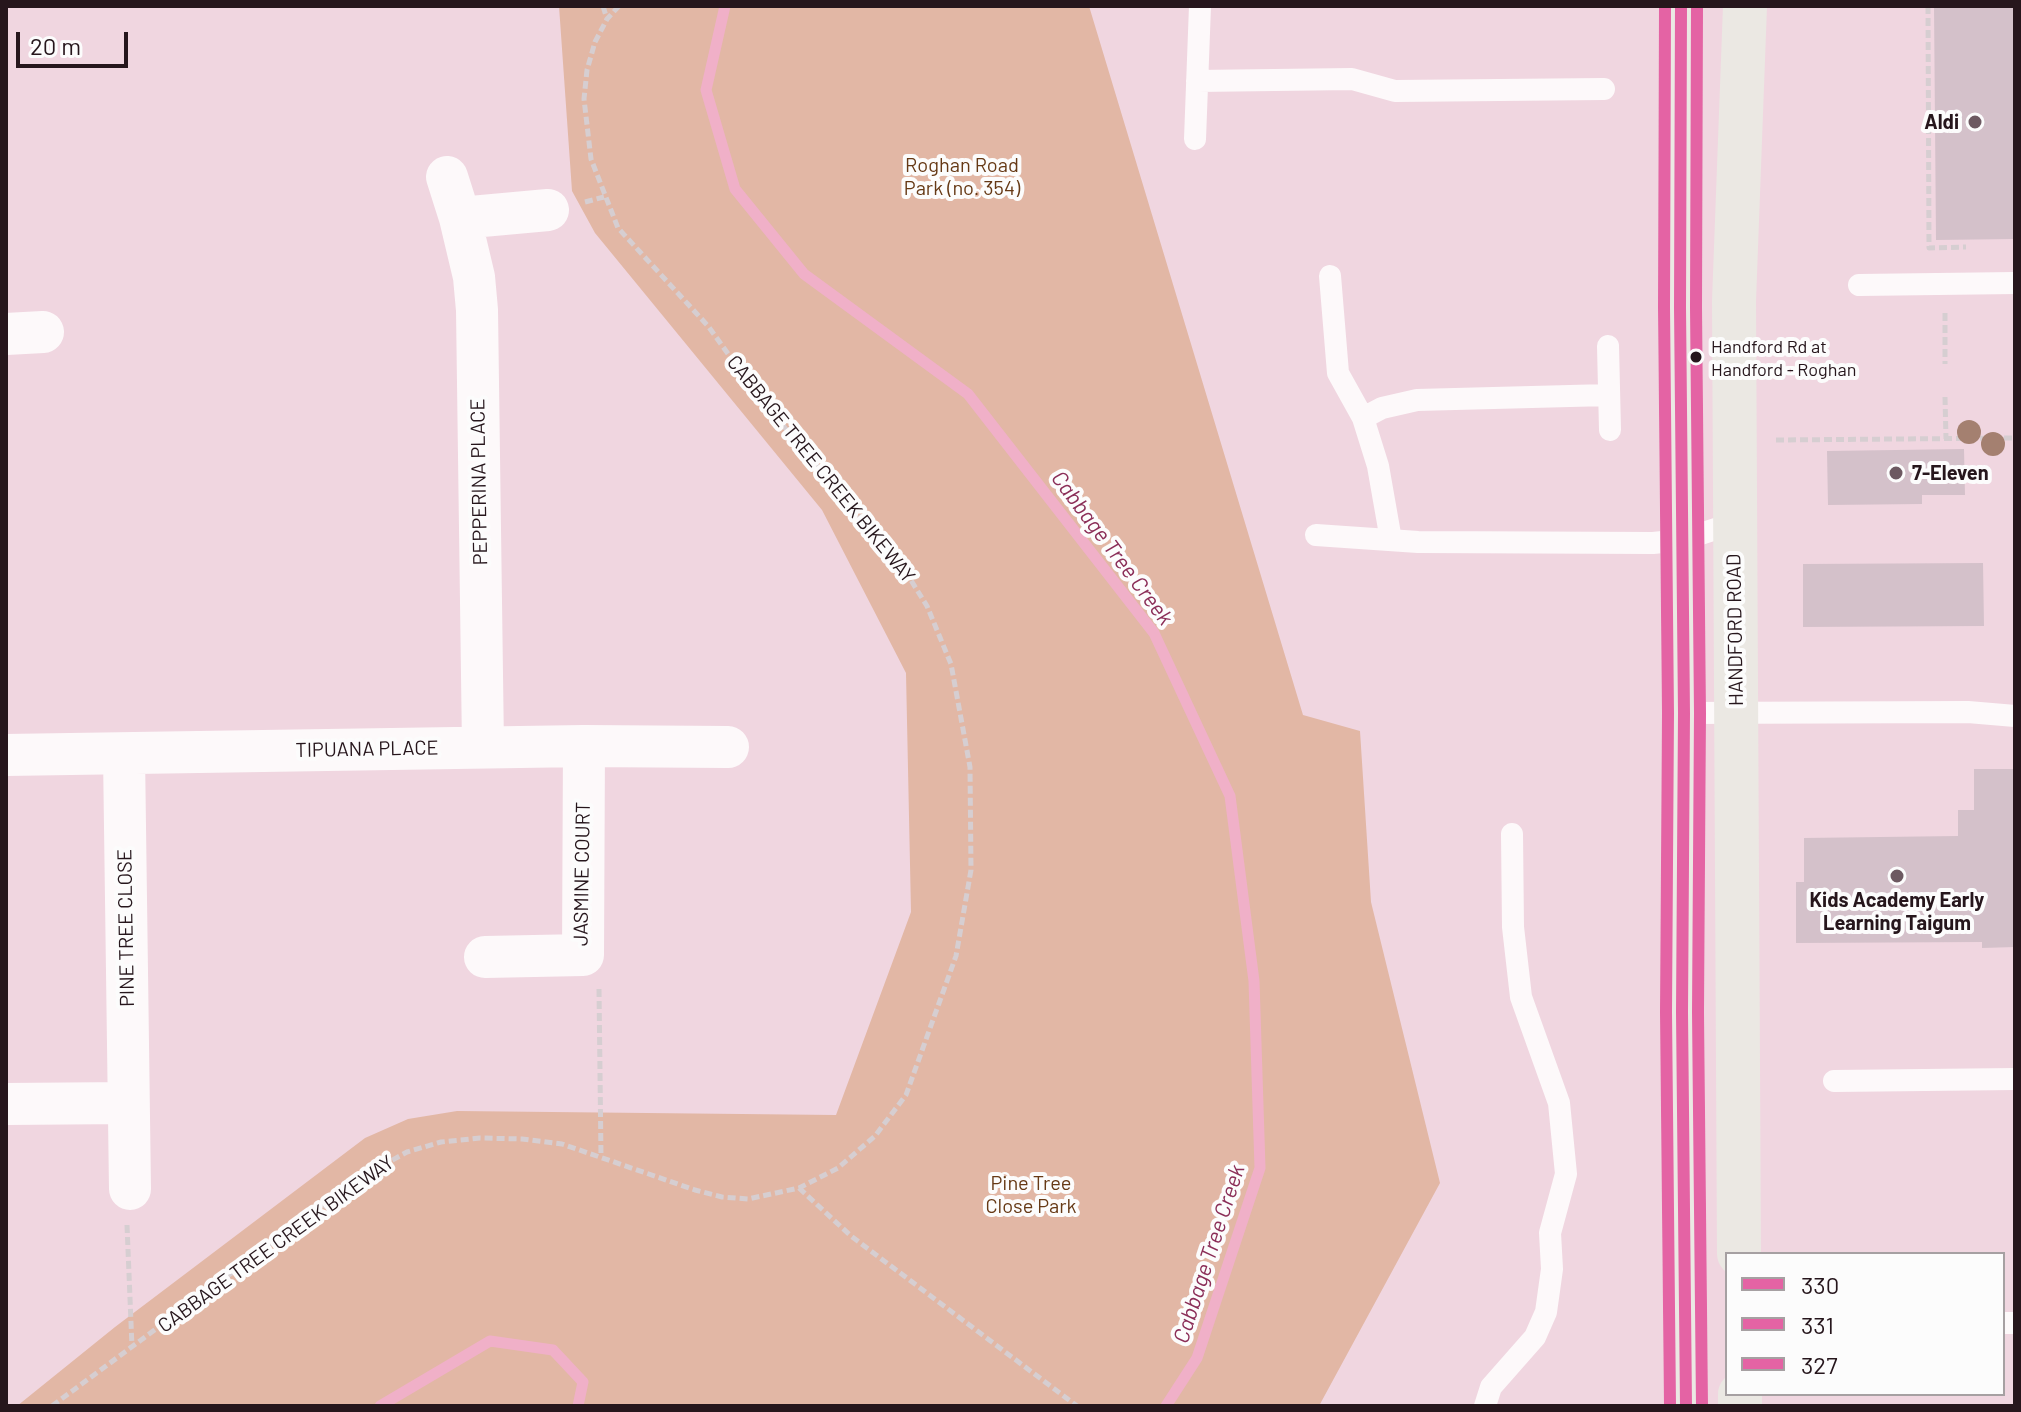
<!DOCTYPE html>
<html>
<head>
<meta charset="utf-8">
<style>
  body { margin:0 }
  #map { position:relative; width:2021px; height:1412px; overflow:hidden; background:#f0d6e0; font-family:Barlow,sans-serif }
  canvas { display:block }
  .frame { position:absolute; inset:0; border:8px solid #26161c; pointer-events:none }
  .legend { position:absolute; left:1725px; top:1252px; width:280px; height:144px; box-sizing:border-box; background:#fcfcfc; border:2px solid #a6a0a2; margin:0; padding:10px 14px; list-style:none; font-size:24px; color:#26161c }
  .legend li { display:flex; align-items:center; gap:16px; height:40px }
  .legend b { width:40px; border:2px solid #a6a0a2 }
  .scale { position:absolute; left:16px; top:32px; width:112px; height:36px; box-sizing:border-box; border:4px solid #26161c; border-top:0; padding-left:10px; font-size:24px; line-height:28px; white-space:nowrap; color:#26161c; -webkit-text-stroke:6px #fcfcfc; paint-order:stroke }
</style>
</head>
<body>
<div id="map">
<canvas width="2021" height="1412"></canvas>
<div class="frame"></div>
<ul class="legend">
<li><b style="height:10px;background:#e463a4"></b>330</li>
<li><b style="height:10px;background:#e463a4"></b>331</li>
<li><b style="height:10px;background:#e463a4"></b>327</li>
</ul>
<div class="scale">20 m</div>
</div>
<script>
const context = document.querySelector('canvas').getContext('2d');
context.lineJoin = 'round';
function paint(path, color) { context.fillStyle = color; context.fill(path, 'evenodd'); }
function stroke(path, color, width, dash) { context.strokeStyle = color; context.lineWidth = width; context.lineCap = dash ? 'butt' : 'round'; context.setLineDash(dash || []); context.stroke(path); }
function write(font, color, halo, rows, align = 'center') {
  context.font = font + ' Barlow,sans-serif'; context.lineWidth = 8; context.setLineDash([]); context.textBaseline = 'middle'; context.strokeStyle = halo; context.fillStyle = color; for (const [text, x, y, turn = 0] of rows) {
    context.save(); context.translate(x, y); context.rotate((+turn || 0) * Math.PI / 180); context.textAlign = isNaN(turn) ? turn : align; if (halo) context.strokeText(text, 0, 0); context.fillText(text, 0, 0); context.restore();
  }
}
const green = new Path2D(`
  M559 6H1089L1303 715 1360 731 1371 902 1440 1183 1319 1406H17L115 1327 365 1138 408 1119 457 1111 836 1115 911 912 906 673 822 510 595 233 572 191Z`);
const stream = new Path2D(`
  M725 6 706 90 735 189 804 274 968 394 1154 633 1230 796 1254 981 1260 1168 1197 1358 1166 1406
  M380 1406 490 1341 553 1350 583 1382 578 1406`);
const building = new Path2D(`
  M1934 6H2015V239L1936 240Z
  M1964 449 1965 495H1922V504L1828 505 1827 451Z
  M1983 563 1984 626 1803 627V564Z
  M1974 769H2015V947L1982 948V942L1796 943V882H1804V838L1958 836V810H1974Z`);
const path = new Path2D(`
  M603 6 607 19
  M1928 6 1929 248 1966 247
  M585 202 604 197
  M1945 313V364
  M1945 397 1946 439
  M1776 440 2015 438
  M599 989 601 1156
  M799 1188 851 1236 1077 1406
  M127 1225 132 1347
  M52 1406 276 1240 378 1168 407 1152 441 1142 480 1138 522 1139 562 1144 695 1190 722 1197 748 1199 799 1188 838 1168 875 1136 906 1095 956 956 971 870 970 767 951 664 927 606 904 569 759 397 708 326 618 228 591 159 584 99 587 70 595 42 607 19 619 6`);
const lane = new Path2D(`
  M1197 81 1352 79 1395 91 1604 89
  M1195 139 1200 6
  M1330 276 1338 373 1363 418 1378 466 1391 540
  M1859 285 2015 283
  M1608 346 1610 430
  M1363 418 1382 408 1417 400 1608 395
  M1316 535 1418 542 1653 543 1682 540 1734 523
  M1684 713 1968 712 2015 716
  M1834 1081 2015 1079
  M2003 1323H2015
  M1485 1406 1491 1387 1535 1337 1546 1312 1552 1269 1550 1233 1566 1174 1559 1103 1521 997 1513 927 1512 834`);
const street = new Path2D(`
  M447 177 460 218 548 210
  M460 218 474 277 477 310 483 747
  M6 334 43 332
  M124 754 130 1189
  M6 755 584 746 728 747
  M485 957 583 955 584 746
  M6 1104 128 1103`);
const primary = new Path2D(`
  M1681 6 1680 307 1684 713 1682 1012 1686 1406
  M1739 1254 1734 301 1745 6
  M1740 1394V1406`);
const bus1 = new Path2D(`
  M1681 6 1680 307 1684 713 1682 1012 1686 1406`);
const bus2 = new Path2D(`
  M1665 6 1664 307 1668 713 1666 1012 1670 1406`);
const bus3 = new Path2D(`
  M1697 6 1696 307 1700 713 1698 1012 1702 1406`);
const trees = [
  [1969,432],
  [1993,444]
];
const markers = [
  [1975,122,8,"#6d5961"],
  [1696,357,7,"#26161c"],
  [1896,473,8,"#6d5961"],
  [1897,876,8,"#6d5961"]
];
const busNames = [
  ["Handford Rd at",1711,347],
  ["Handford - Roghan",1711,370]
];
const poiNames = [
  ["Aldi",1959,122],
  ["7-Eleven",1912,473,"left"],
  ["Kids Academy Early",1897,900,"center"],
  ["Learning Taigum",1897,923,"center"]
];
const parkNames = [
  ["Roghan Road",962,165],
  ["Park (no. 354)",962,188],
  ["Pine Tree",1031,1183],
  ["Close Park",1031,1206]
];
const streetNames = [
  ["CABBAGE TREE CREEK BIKEWAY",821,469,51],
  ["PEPPERINA PLACE",479,482,-91],
  ["HANDFORD ROAD",1735,630,-91],
  ["TIPUANA PLACE",367,749,-1],
  ["JASMINE COURT",582,874,-89],
  ["PINE TREE CLOSE",126,928,-91],
  ["CABBAGE TREE CREEK BIKEWAY",276,1244,-36]
];
const waterNames = [
  ["Cabbage Tree Creek",1112,548,53],
  ["Cabbage Tree Creek",1209,1254,-72]
];
paint(green, '#e2b7a5');
stroke(stream, '#f0b0c8', 11);
paint(building, '#d4c1ca');
stroke(path, '#d6ced1', 5, [8, 4]);
stroke(lane, '#fdf9fa', 22);
stroke(street, '#fdf9fa', 42);
stroke(primary, '#ebe8e3', 44);
stroke(bus1, '#e463a4', 12);
stroke(bus2, '#e463a4', 12);
stroke(bus3, '#e463a4', 12);
context.fillStyle = '#a48070';
for (const [x, y] of trees) { context.beginPath(); context.arc(x, y, 12, 0, 2 * Math.PI); context.fill(); }
for (const [x, y, r, color] of markers) { const dot = new Path2D(); dot.arc(x, y, r, 0, 2 * Math.PI); context.fillStyle = color; context.fill(dot); stroke(dot, '#fcfcfc', 3); }
write('18px', '#26161c', '#fcfcfc', busNames, 'left');
write('bold 20px', '#26161c', '#fcfcfc', poiNames, 'right');
write('20px', '#663915', '#fcfcfc', parkNames);
write('20px', '#26161c', '#fcfcfc', streetNames);
write('italic 22px', '#8b2e58', '#fcfcfc', waterNames);
</script>
</body>
</html>
